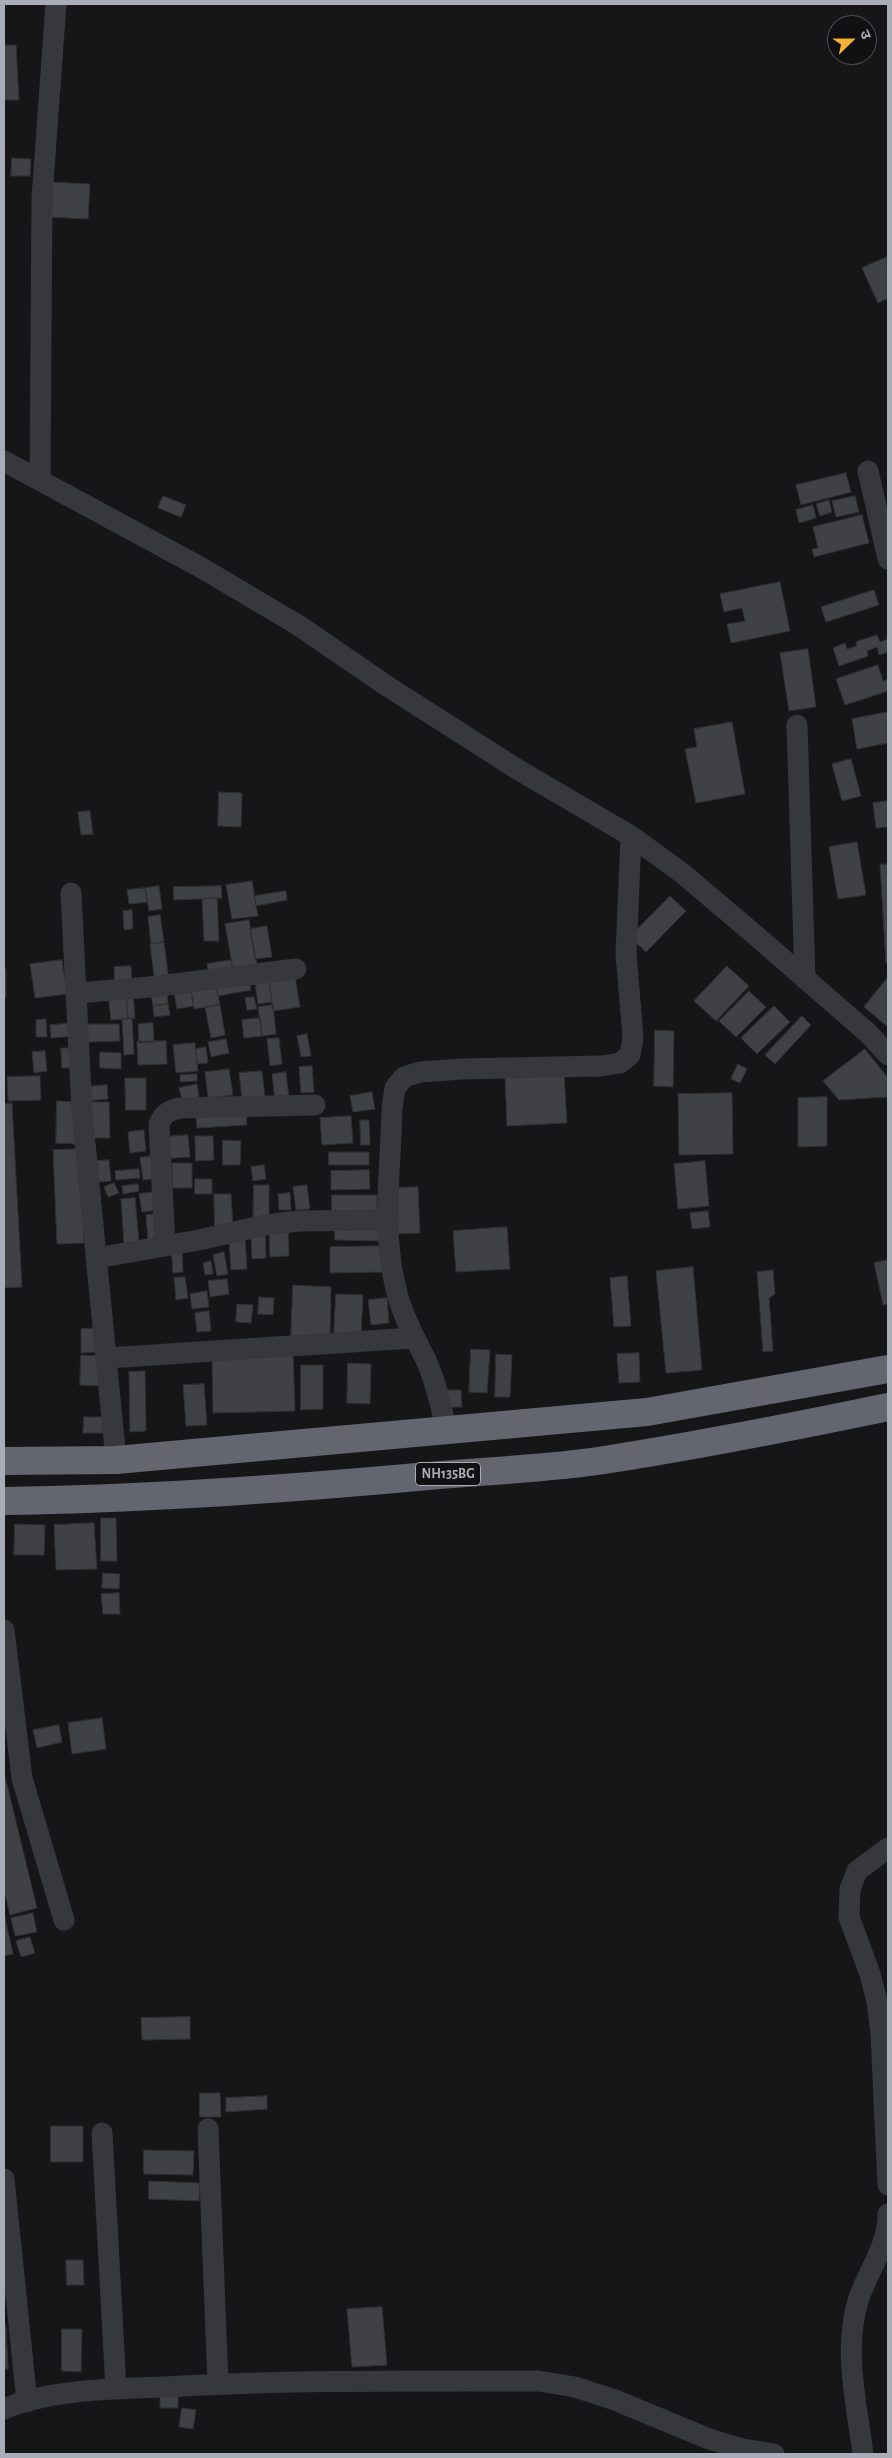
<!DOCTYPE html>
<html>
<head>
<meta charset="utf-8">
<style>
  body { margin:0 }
  #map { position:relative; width:892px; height:2458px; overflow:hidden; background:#161618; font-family:"Alegreya Sans","Noto Sans Devanagari",sans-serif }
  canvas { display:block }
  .frame { position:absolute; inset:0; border:5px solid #a8adb8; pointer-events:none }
  .north { position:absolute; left:827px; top:15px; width:50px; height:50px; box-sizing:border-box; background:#111113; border:1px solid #4d4f55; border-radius:50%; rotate:68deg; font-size:14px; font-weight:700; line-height:20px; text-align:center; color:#a8adb8 }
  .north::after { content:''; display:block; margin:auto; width:18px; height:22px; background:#f2b134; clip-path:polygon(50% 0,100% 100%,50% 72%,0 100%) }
</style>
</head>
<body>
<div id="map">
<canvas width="892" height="2458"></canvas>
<div class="frame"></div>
<div class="north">उ</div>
</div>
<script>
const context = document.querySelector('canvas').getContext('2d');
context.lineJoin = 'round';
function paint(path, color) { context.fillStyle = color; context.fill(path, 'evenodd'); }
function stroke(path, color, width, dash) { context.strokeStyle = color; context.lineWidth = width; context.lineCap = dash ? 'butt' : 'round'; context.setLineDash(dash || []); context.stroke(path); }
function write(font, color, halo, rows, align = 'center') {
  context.font = font + ' "Alegreya Sans",sans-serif'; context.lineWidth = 4; context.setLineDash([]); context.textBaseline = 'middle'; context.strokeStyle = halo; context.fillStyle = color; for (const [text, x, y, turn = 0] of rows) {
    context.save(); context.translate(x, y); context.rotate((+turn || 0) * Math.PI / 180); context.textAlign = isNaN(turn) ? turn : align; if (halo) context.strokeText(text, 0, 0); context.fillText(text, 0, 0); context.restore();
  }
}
const building = new Path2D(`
  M4 45H16L19 100H4Z
  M12 158 31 159 30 176H11Z
  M50 182 90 184 88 219 48 217Z
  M887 257 888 298 878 303 862 268Z
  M846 473 851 492 801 505 796 485Z
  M163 496 186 505 181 517 158 508Z
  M855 496 859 512 836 517 832 501Z
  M829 500 832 512 820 516 816 504Z
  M813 505 816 518 799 523 796 510Z
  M862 515 869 543 814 557 812 549 818 548 813 527Z
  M780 582 790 631 731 643 727 624 745 621 742 608 724 612 720 594Z
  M874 590 879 605 826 622 821 607Z
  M877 635 880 642 888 639V652L879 655 877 647 867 651 868 656 839 666 833 648 845 643 847 649 857 646 856 642Z
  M808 649 816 707 789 711 780 653Z
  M878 665 883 681 888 679V691L845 705 836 679Z
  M888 712V743L857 749 852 719Z
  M732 722 745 794 696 803 685 749 697 747 694 729Z
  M851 759 861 796 842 801 832 764Z
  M219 792 242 793 241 827 218 826Z
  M888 801V827L876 828 873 803Z
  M90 811 93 834 81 835 78 812Z
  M857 842 866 895 838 899 829 847Z
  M888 864V963H886L880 865Z
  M252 881 258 916 232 919 226 885Z
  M159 886 162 909 149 911 145 888Z
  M221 886 222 898 174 900 173 887Z
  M145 888 147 902 129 904 127 890Z
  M286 891 287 900 256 906 254 896Z
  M670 896 686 911 646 952 630 937Z
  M217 898 219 941H204L202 899Z
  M132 910 133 929 124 930 123 911Z
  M160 915 164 942 151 944 148 917Z
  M249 920 258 971 234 975 225 924Z
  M267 926 272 957 255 959 250 929Z
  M164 942 169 981 155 983 150 944Z
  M62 960 67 994 35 998 30 964Z
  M231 960 233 970 209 975 207 964Z
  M131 966 132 986 115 987 114 967Z
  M727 966 749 986 716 1021 694 1001Z
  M4 969H6V997H4Z
  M295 976 300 1007 273 1011 269 980Z
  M888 977V1027L864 1007Z
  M269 980 272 1002 258 1004 255 982Z
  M215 981 220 1005 194 1009 190 986Z
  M249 981 251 990 218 996 216 987Z
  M191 990 194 1006 177 1009 174 992Z
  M749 991 766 1007 736 1037 719 1021Z
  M126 992 128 1019 111 1020 108 993Z
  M167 992 168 1004 153 1006 151 994Z
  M133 993 135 1018 128 1019 126 994Z
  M254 997 257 1009 247 1010 245 998Z
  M168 1004 170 1015 154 1017 153 1006Z
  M220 1005 225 1035 211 1038 205 1007Z
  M273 1005 276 1034 262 1036 258 1007Z
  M774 1006 790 1022 757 1054 741 1038Z
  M802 1016 811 1025 775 1064 765 1055Z
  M132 1018 134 1054 124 1055 122 1019Z
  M260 1018 262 1036 244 1038 242 1020Z
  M46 1019 47 1037H36V1020Z
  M76 1023 77 1036 51 1038 50 1025Z
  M153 1023 154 1042 139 1043 138 1024Z
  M88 1024H119L120 1041 88 1042Z
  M655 1030 674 1031 673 1087 654 1086Z
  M307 1034 311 1056 301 1057 297 1036Z
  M279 1038 282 1064 270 1066 267 1039Z
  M226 1039 229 1053 211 1057 208 1042Z
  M166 1041 167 1064 138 1065 137 1042Z
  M195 1043 198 1071 176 1073 173 1045Z
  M206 1047 208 1063 197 1064 195 1049Z
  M61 1048H73V1068H62Z
  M865 1049 888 1078V1097L839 1100 823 1081Z
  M45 1051 47 1071 34 1073 32 1052Z
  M100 1052 121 1053V1069L100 1068Z
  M738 1064 747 1069 740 1083 731 1079Z
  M312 1066 314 1092 301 1093 299 1067Z
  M229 1069 233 1095 208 1098 205 1072Z
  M262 1071 265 1097 242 1099 239 1073Z
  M286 1072 289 1099 275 1101 272 1074Z
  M197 1074V1081L180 1082V1075Z
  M564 1074 567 1123 507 1126 505 1077Z
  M40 1076 41 1100 8 1101 7 1077Z
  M125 1078H146V1110H126Z
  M197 1084 199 1097 182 1100 179 1088Z
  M107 1085 108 1099 84 1101 83 1087Z
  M372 1092 375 1109 353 1112 350 1096Z
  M732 1093 733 1154 679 1155 678 1094Z
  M827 1097V1146L798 1147V1098Z
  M57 1101 77 1102 76 1144 56 1143Z
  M87 1102H109L110 1138H87Z
  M12 1103 22 1287 4 1288V1104Z
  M246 1112 247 1125 197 1128 196 1116Z
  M351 1116 353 1143 322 1145 320 1118Z
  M360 1120H369L370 1145H361Z
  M144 1130 146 1151 130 1153 128 1132Z
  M188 1135 190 1157 163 1159 162 1137Z
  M195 1136H213L214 1160 196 1161Z
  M223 1140 241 1141 240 1165H223Z
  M80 1149 84 1243 57 1244 53 1150Z
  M329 1152H369V1165H329Z
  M155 1155 159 1178 143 1180 140 1158Z
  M109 1160 111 1181 99 1182 97 1161Z
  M705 1161 709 1206 678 1209 674 1164Z
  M172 1163H192V1188H173Z
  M264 1165 266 1179 253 1181 251 1167Z
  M139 1169 140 1178 116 1180 115 1171Z
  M369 1170 370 1189 331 1190V1171Z
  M195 1179H212V1194H195Z
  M114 1183 119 1193 108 1197 104 1187Z
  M138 1184 139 1191 123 1194 122 1186Z
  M254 1185H269V1221H253Z
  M307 1185 310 1209 296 1210 293 1187Z
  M418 1187 420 1233 395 1234 393 1188Z
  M154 1192 157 1210 142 1212 139 1194Z
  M290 1193 291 1210H279L278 1194Z
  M214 1194H231L233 1229 215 1230Z
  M332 1195H377V1217H332Z
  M135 1198 139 1242 124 1244 121 1199Z
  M708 1211 710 1227 692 1229 690 1213Z
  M160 1214 161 1240 148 1241 146 1215Z
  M335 1223 381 1224V1241L335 1240Z
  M507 1227 510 1269 456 1272 453 1231Z
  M288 1228 289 1256 270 1257 269 1229Z
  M265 1230 266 1258 252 1259 251 1231Z
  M245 1238 247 1269 231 1270 229 1239Z
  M384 1246V1272L330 1273V1247Z
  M224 1252 228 1274 217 1276 213 1255Z
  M172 1253H182L183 1272 173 1273Z
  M888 1260V1304L883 1305 874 1263Z
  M211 1261 213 1274 205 1275 203 1263Z
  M693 1267 702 1370 666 1373 656 1271Z
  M773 1270 775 1294 769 1298 773 1351 763 1352 757 1272Z
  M627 1276 631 1326 614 1327 610 1278Z
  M185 1277 188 1298 176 1300 174 1278Z
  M227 1279 229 1294 210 1297 208 1281Z
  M293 1285 331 1287 330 1338 291 1336Z
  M207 1291 209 1307 192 1309 190 1294Z
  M336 1294 363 1295 361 1334 334 1333Z
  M259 1297 274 1298 273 1315 258 1314Z
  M387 1298 389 1323 371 1325 368 1300Z
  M237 1304 253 1305 251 1323 236 1322Z
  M209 1311 211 1331 197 1332 195 1313Z
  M100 1328 101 1352 81 1353V1329Z
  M471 1349 490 1350 487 1393 469 1392Z
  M293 1351 295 1411 213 1413 212 1353Z
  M639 1353 640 1382 619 1383 617 1354Z
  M496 1354 512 1355 510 1397H495Z
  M81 1355 102 1356 101 1386 80 1385Z
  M348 1363 371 1364 370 1404 347 1403Z
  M301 1365H323V1409L301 1410Z
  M145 1371 146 1431 130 1432 129 1372Z
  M204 1384 207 1425 186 1426 183 1385Z
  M446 1390H461L462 1407H447Z
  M84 1417H105V1433H83Z
  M101 1518H116L117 1561H101Z
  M94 1523 97 1569 56 1570 54 1525Z
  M15 1524 45 1525 44 1555H14Z
  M103 1573 120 1574 119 1589 102 1588Z
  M119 1593 120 1614H103L101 1594Z
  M102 1718 106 1749 72 1754 68 1723Z
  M59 1725 62 1742 37 1748 33 1730Z
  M4 1772 37 1908 10 1915 4 1890Z
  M4 1913 13 1954 4 1956Z
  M33 1913 37 1932 15 1936 11 1918Z
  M30 1937 35 1953 21 1957 16 1941Z
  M190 2017V2039L142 2040 141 2018Z
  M200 2093H220L221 2117H200Z
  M267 2096V2109L226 2112V2098Z
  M51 2126H83V2162H51Z
  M144 2150 194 2151 193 2175 144 2174Z
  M149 2181 200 2183 199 2201 149 2199Z
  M66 2260H83L84 2285H67Z
  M382 2307 387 2365 352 2367 347 2309Z
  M4 2325H6L8 2369H4Z
  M62 2329H82L81 2372 62 2371Z
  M178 2391V2408H160V2392Z
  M182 2408 196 2410 193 2429 179 2427Z`);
const minor = new Path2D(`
  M4 461 200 567 298 625 387 686 517 769 631 836 682 873 754 934 869 1034 888 1055
  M868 471 888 559
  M40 480 42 197 56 4
  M797 725 805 979
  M71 893 82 1112 116 1460
  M77 993 150 987 296 969
  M165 1246 159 1124C163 1114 168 1111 179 1108L315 1105
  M97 1258 199 1240 265 1225 299 1221 389 1220
  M107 1358 413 1338
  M447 1431C441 1407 436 1381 425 1358 411 1330 400 1311 394 1280 382 1227 391 1163 392 1108L395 1088 404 1077 420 1072 462 1069 601 1066 620 1063 630 1055 633 1037 626 954 631 836
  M4 1630 22 1778 64 1920
  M888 1848 857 1871 850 1889 849 1917 870 1974 877 2001 881 2034 888 2185
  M208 2129 218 2384
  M102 2133 116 2389
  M4 2179 27 2402
  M4 2409C50 2389 114 2389 164 2387 289 2380 414 2381 538 2381L575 2387 615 2400 709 2439 743 2449 774 2454
  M863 2454C857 2405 843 2351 858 2301 867 2272 888 2247 888 2214`);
const highway = new Path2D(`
  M4 1461 116 1460 647 1412 888 1369
  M4 1501C146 1499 287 1489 428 1476 484 1471 542 1469 598 1461 695 1446 792 1427 888 1407`);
const shields = [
  [448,1474,65]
];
const shieldNames = [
  ["NH135BG",448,1474]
];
paint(building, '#404145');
stroke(building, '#303034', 1);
stroke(minor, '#37383d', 21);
stroke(highway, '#63666e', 28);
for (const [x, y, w] of shields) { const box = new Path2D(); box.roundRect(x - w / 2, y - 11.5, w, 23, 4); context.fillStyle = '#111113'; context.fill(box); stroke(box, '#a8adb8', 1); }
write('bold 14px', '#a8adb8', null, shieldNames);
</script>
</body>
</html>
